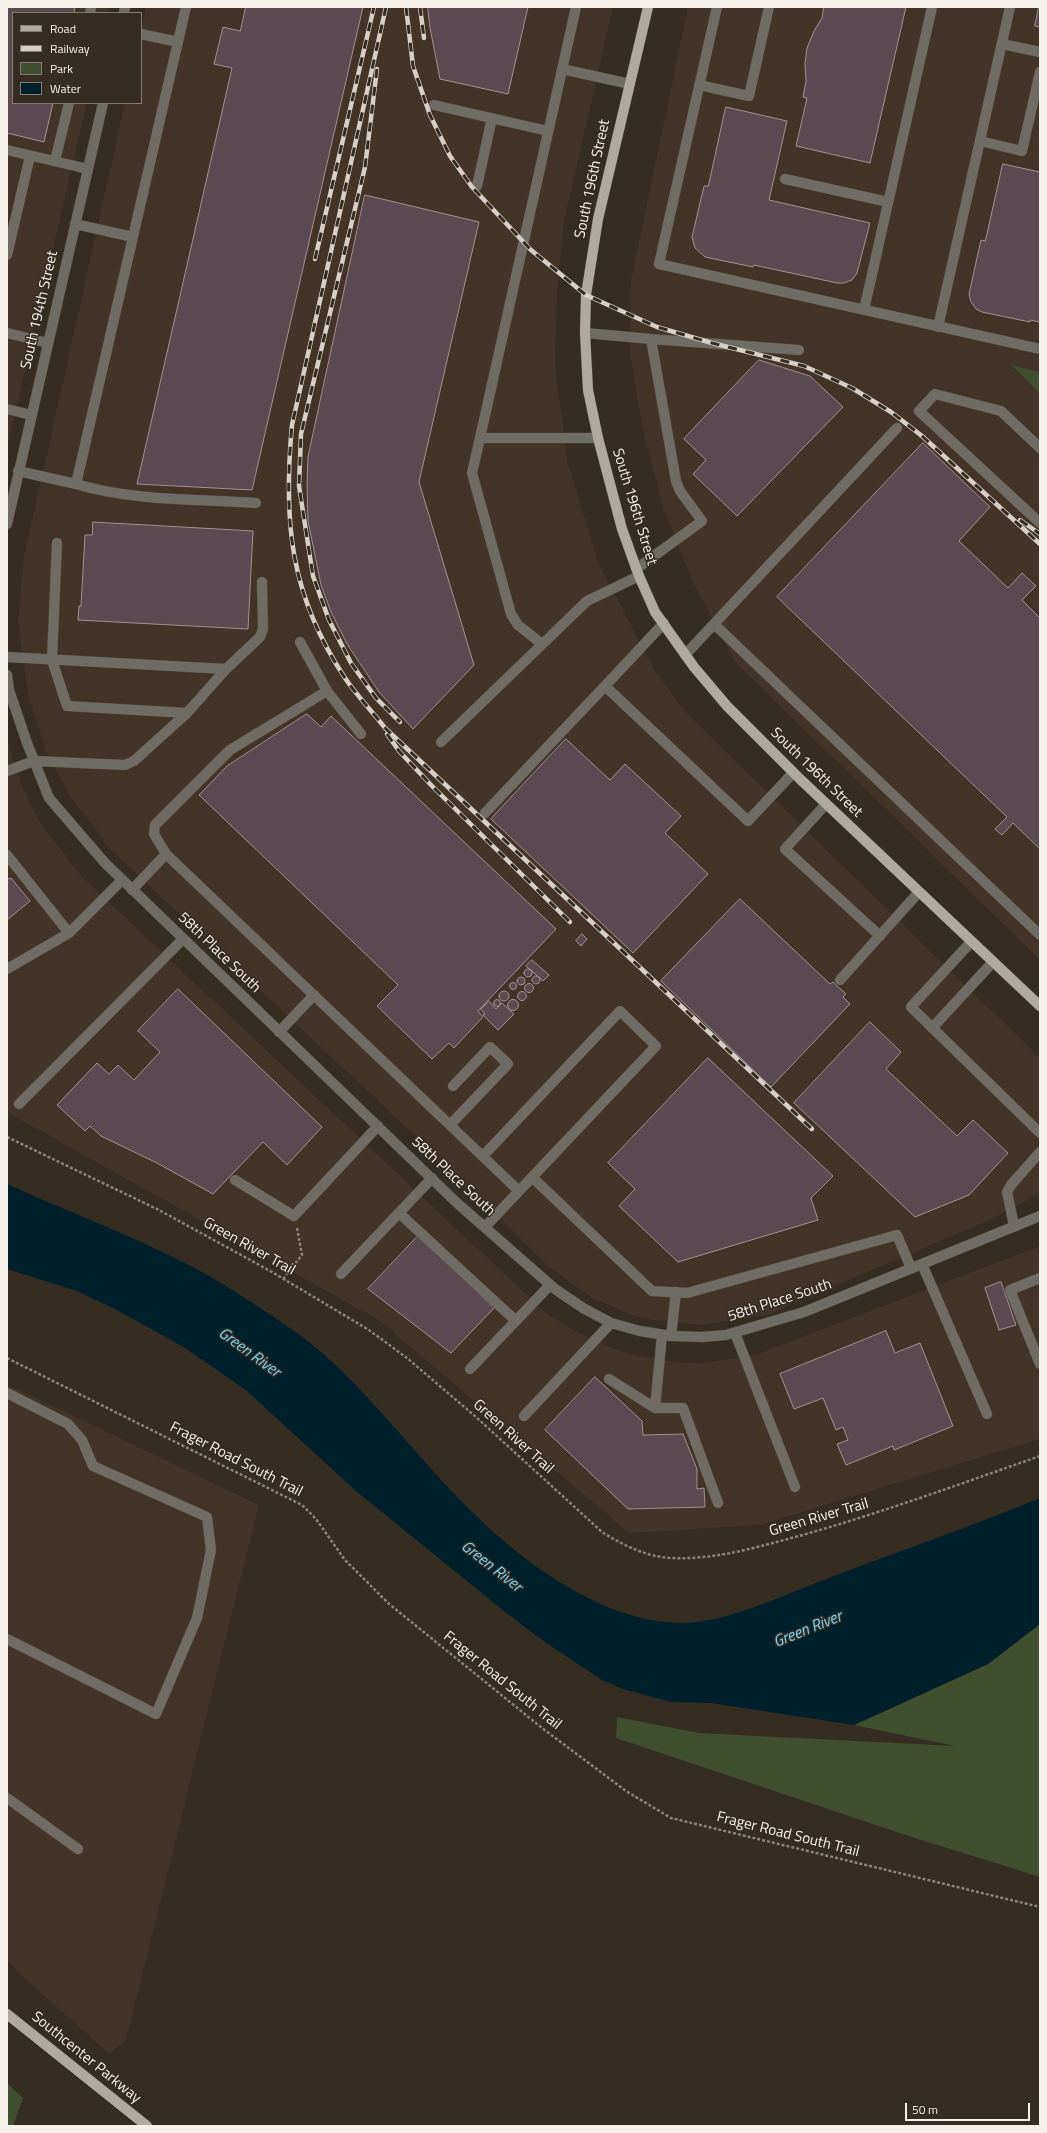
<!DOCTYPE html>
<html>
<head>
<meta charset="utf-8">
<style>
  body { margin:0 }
  #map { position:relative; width:1047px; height:2133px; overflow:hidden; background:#352c22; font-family:"Titillium Web",sans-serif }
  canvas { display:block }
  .frame { position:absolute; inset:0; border:8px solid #f7f1eb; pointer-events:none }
  .legend { position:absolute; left:12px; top:12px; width:130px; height:92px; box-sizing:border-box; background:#352c22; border:1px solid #837b72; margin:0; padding:5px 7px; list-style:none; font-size:12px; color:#f7f1eb }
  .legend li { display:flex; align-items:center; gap:8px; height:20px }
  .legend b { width:20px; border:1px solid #837b72 }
  .scale { position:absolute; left:905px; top:2103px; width:125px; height:18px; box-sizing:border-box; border:2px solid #f7f1eb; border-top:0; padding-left:5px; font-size:12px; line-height:14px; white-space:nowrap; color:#f7f1eb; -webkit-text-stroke:3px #352c22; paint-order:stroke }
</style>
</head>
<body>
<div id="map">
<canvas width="1047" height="2133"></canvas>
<div class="frame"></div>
<ul class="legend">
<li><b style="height:5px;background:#b0a99e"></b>Road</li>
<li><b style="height:5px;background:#d6d0c9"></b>Railway</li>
<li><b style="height:11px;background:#404f2d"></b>Park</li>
<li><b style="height:11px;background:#00202c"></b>Water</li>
</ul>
<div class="scale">50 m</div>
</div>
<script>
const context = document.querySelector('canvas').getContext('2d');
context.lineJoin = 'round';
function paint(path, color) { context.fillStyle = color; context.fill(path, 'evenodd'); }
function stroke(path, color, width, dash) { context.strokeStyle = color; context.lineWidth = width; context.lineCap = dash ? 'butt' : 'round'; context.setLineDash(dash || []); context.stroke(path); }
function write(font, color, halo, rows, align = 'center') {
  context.font = font + ' "Titillium Web",sans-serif'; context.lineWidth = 3; context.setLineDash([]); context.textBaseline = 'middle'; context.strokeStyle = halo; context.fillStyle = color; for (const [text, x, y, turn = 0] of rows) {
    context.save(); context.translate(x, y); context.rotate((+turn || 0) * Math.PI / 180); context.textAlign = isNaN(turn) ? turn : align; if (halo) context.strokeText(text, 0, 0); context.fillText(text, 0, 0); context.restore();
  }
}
const built = new Path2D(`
  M7 7H110L108 13H13V103H87L7 447Z
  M146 7H613L563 226 557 295 555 366 568 464 599 564 655 671 687 714 1040 1058V1193L992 1219 766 1315 701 1325 652 1320 629 1314 591 1297 550 1268 446 1165 104 843 103 838 73 801 47 754 28 696 18 621 24 557 125 103H141V31Z
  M688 7H1040V372L1011 366 1040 394V960L736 663 692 580 663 507 642 426 630 354 631 280Z
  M7 738 20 781 40 823 83 878 546 1313 577 1332 610 1347 633 1355 676 1362 703 1363 755 1355 1040 1246V1439L760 1525 629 1533 380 1321 7 1112Z
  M7 1384 259 1505 126 2040 109 2054 21 1975 7 1960Z`);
const green = new Path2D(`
  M1011 365 1040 372V394Z
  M1040 1624V1877L915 1838 616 1738 617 1717 699 1733 955 1746 854 1725 988 1664Z
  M7 2083 23 2098 13 2126H7Z`);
const water = new Path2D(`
  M7 1184C62 1209 118 1230 173 1257 218 1279 260 1307 301 1336 344 1368 380 1411 416 1452 461 1503 509 1553 568 1587 602 1607 642 1623 682 1623 727 1623 783 1595 826 1579 897 1552 970 1527 1040 1498V1624L988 1664 854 1725 711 1703 671 1702 623 1689 602 1680 545 1642 509 1615 356 1491 247 1391 217 1370 182 1346 117 1310 77 1291 7 1269Z`);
const building = new Path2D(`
  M7 7H75L74 13H13V103H53L44 142 7 133Z
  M246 7H363L252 490 137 484 232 68 214 64 223 27 240 31Z
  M428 7H528L508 94 440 79 430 28Z
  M824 7H906L870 163 796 146 807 98 803 97 806 81 805 63 807 48 814 31 822 18Z
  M1039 7H1040V27L1035 26Z
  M726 107 787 121 769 200 870 223 857 273 852 280 844 283H837L754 265 753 267 705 257 695 248 692 237 704 186H708Z
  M1003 164 1040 172V322L1030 320V322L982 312 976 309 971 302 969 294 981 240 985 241Z
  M365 195 479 222 419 482 474 665 413 729 379 692 347 644 331 612 321 585 308 521 307 485 308 457Z
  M759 360 810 376 843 407 737 516 693 474 706 460 684 439Z
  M923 443 990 507 959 541 1008 588 1022 573 1036 586 1022 600 1040 618V849L1013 823 1002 835 995 829 1007 817 777 597Z
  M93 522 253 531 248 629 78 620 79 606H81L85 535H92Z
  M307 714 321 727 331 716 556 929 478 1011 483 1017 454 1048 449 1043 432 1059 377 1006 398 985 199 795 227 766Z
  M566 739 610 780 625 764 681 816 665 833 708 874 633 953 491 819Z
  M7 878 8 879 11 878 30 901 7 920Z
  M740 899 830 984 833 982 846 994 843 997 850 1004 771 1087 661 981Z
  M582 934 587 939 581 946 576 941Z
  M532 960 549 975 543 981 526 966Z
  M524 973a4 4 0 1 1 8 0a4 4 0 1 1-8 0Z
  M532 980a4 4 0 1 1 8 0a4 4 0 1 1-8 0Z
  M517 981a4 4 0 1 1 8 0a4 4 0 1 1-8 0Z
  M509.5 986a3.5 3.5 0 1 1 7 0a3.5 3.5 0 1 1-7 0Z
  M524.5 988a4.5 4.5 0 1 1 9 0a4.5 4.5 0 1 1-9 0Z
  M178 989 322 1127 287 1165 263 1142 213 1194 157 1163 101 1136 90 1126 85 1131 57 1105 97 1063 109 1074 118 1065 134 1080 160 1052 138 1031Z
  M499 996a5 5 0 1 1 10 0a5 5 0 1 1-10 0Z
  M517.5 996a4.5 4.5 0 1 1 9 0a4.5 4.5 0 1 1-9 0Z
  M493.5 1003a3.5 3.5 0 1 1 7 0a3.5 3.5 0 1 1-7 0Z
  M507.5 1005a5.5 5.5 0 1 1 11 0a5.5 5.5 0 1 1-11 0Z
  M489 1001 496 1009 502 1003 514 1014 498 1030 483 1015 485 1014 481 1010Z
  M870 1022 901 1052 886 1069 957 1136 973 1120 1008 1153 969 1195 915 1217 794 1103Z
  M708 1058 833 1176 811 1198 818 1220 678 1262 619 1206 635 1189 608 1163Z
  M418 1236 494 1308 451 1353 368 1289Z
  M1001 1282 1016 1325 999 1330 985 1288Z
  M886 1331 895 1353 920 1343 953 1426 894 1450 893 1446 846 1465 837 1444 848 1440 843 1427 836 1430 823 1398 794 1409 780 1374Z
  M595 1377 642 1421 643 1435 683 1434 697 1469V1489L704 1488 705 1507 628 1509 545 1430Z`);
const path = new Path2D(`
  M7 1137 159 1210 272 1272 369 1330 407 1358 476 1417 602 1532C623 1545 646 1557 672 1558 716 1560 757 1547 799 1536 881 1513 960 1484 1040 1456
  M283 1279 302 1255 297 1228
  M7 1358 302 1505 316 1519 345 1560 388 1603 542 1728 626 1791 671 1818 1040 1907`);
const minor = new Path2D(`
  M717 7 659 264 1040 349
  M90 13 91 7
  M124 13 125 7
  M141 34 178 42
  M1002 44 1040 52
  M562 69 630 84
  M699 85 749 96 769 7
  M434 105 548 131
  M980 141 1022 151 1040 72
  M7 150 88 169
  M55 161 69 103
  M785 179 888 202
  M477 186 492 118
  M75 224 133 237
  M7 255 30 156
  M864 310 932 7
  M938 327 1010 7
  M7 333 48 343
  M585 333 651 339 676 481 680 491 702 521 636 569
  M651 339 799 350
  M7 409 31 415
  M480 438 576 7
  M1040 448 1001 411 935 394 919 411 1040 523
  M18 471 76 484 186 7
  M76 484C132 501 197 499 256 503
  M7 524 103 103
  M57 543 52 660 67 706 187 713
  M664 623 605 686 748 821 793 773
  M714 624 1040 935
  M300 642 327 691 361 734
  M542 644 518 625 511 614 472 473 480 438H598
  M685 655 897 428
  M7 657 226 669 260 637 263 629 262 582
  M7 675 9 690 27 743 49 798 105 863 457 1203 555 1289 583 1308 611 1323 640 1331 671 1336 702 1337 726 1335 804 1312 1040 1216
  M441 742 587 601 639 576
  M7 771 34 761 125 765 134 761 187 713 226 669
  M826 804 785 849 880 936
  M485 813 605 686
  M166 854 154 834 155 825 230 750 327 691
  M7 855 69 933
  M132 890 166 854 519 1191 485 1227
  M971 942 911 1007 1040 1133
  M7 969 69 933 122 880
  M840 980 919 892
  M932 1028 993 962
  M279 1032 314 995
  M19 1104 183 939
  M450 1125 508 1064 490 1047 453 1086
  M483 1156 620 1011 656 1046 519 1191
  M532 1177 652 1291 687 1293 897 1235 911 1268
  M235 1180 294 1216 378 1126
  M399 1213 516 1321
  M1014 1226 1007 1192 1011 1185 1040 1152
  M922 1264 987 1414
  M341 1274 432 1178
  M1040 1278 1010 1290 1040 1364
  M735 1333 795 1487
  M671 1336 676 1292
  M470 1369 550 1285
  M609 1379 655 1408H683L718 1503
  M7 1393 68 1424 82 1440 93 1466 207 1517 211 1550 197 1618 156 1714 7 1639
  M655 1408 662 1335
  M524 1416 611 1323
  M7 1798 78 1849`);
const major = new Path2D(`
  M648 7 598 219 586 295 585 333 588 390 598 438 622 529 639 576 655 612 694 667 727 706 800 779 1040 1006
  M7 2014 147 2126`);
const rail = new Path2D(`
  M386 7 292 425C283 522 290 595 345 678 357 696 372 711 385 728L812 1129
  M406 7 413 66 430 115 450 156 472 187 531 250 586 295 657 327 712 343 804 366 852 388 891 412 922 436 1040 544
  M420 7 424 38
  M377 69 365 167 301 434 299 486 313 576 329 620 351 663 376 698 400 722
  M315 259 374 7
  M1020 520 1040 534
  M387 734 399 751 432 786 570 922`);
const streetNames = [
  ["South 196th Street",593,179,-78],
  ["South 194th Street",40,310,-77],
  ["South 196th Street",634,507,73],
  ["South 196th Street",816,773,44],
  ["58th Place South",219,953,44],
  ["58th Place South",453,1177,43],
  ["Green River Trail",249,1247,29],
  ["58th Place South",780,1301,-18],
  ["Green River Trail",513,1437,42],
  ["Frager Road South Trail",236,1460,27],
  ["Green River Trail",819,1518,-16],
  ["Frager Road South Trail",502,1681,39],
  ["Frager Road South Trail",788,1835,14],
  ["Southcenter Parkway",86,2058,39]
];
const waterNames = [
  ["Green River",249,1353,36],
  ["Green River",491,1567,38],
  ["Green River",808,1630,-22]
];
paint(built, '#423426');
paint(green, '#404f2d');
paint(water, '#00202c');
paint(building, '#594b51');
stroke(building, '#a19097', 1);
stroke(minor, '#50483e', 11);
stroke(major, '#50483e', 11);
stroke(path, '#8a837a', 2.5, [3, 2]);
stroke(minor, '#6f6c66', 10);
stroke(major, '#b0a99e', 10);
stroke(rail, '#d6d0c9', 4.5);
stroke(rail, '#352c22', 3, [9]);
write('15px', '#f7f1eb', '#352c22', streetNames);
write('italic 16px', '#72d6fc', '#352c22', waterNames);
</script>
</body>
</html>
